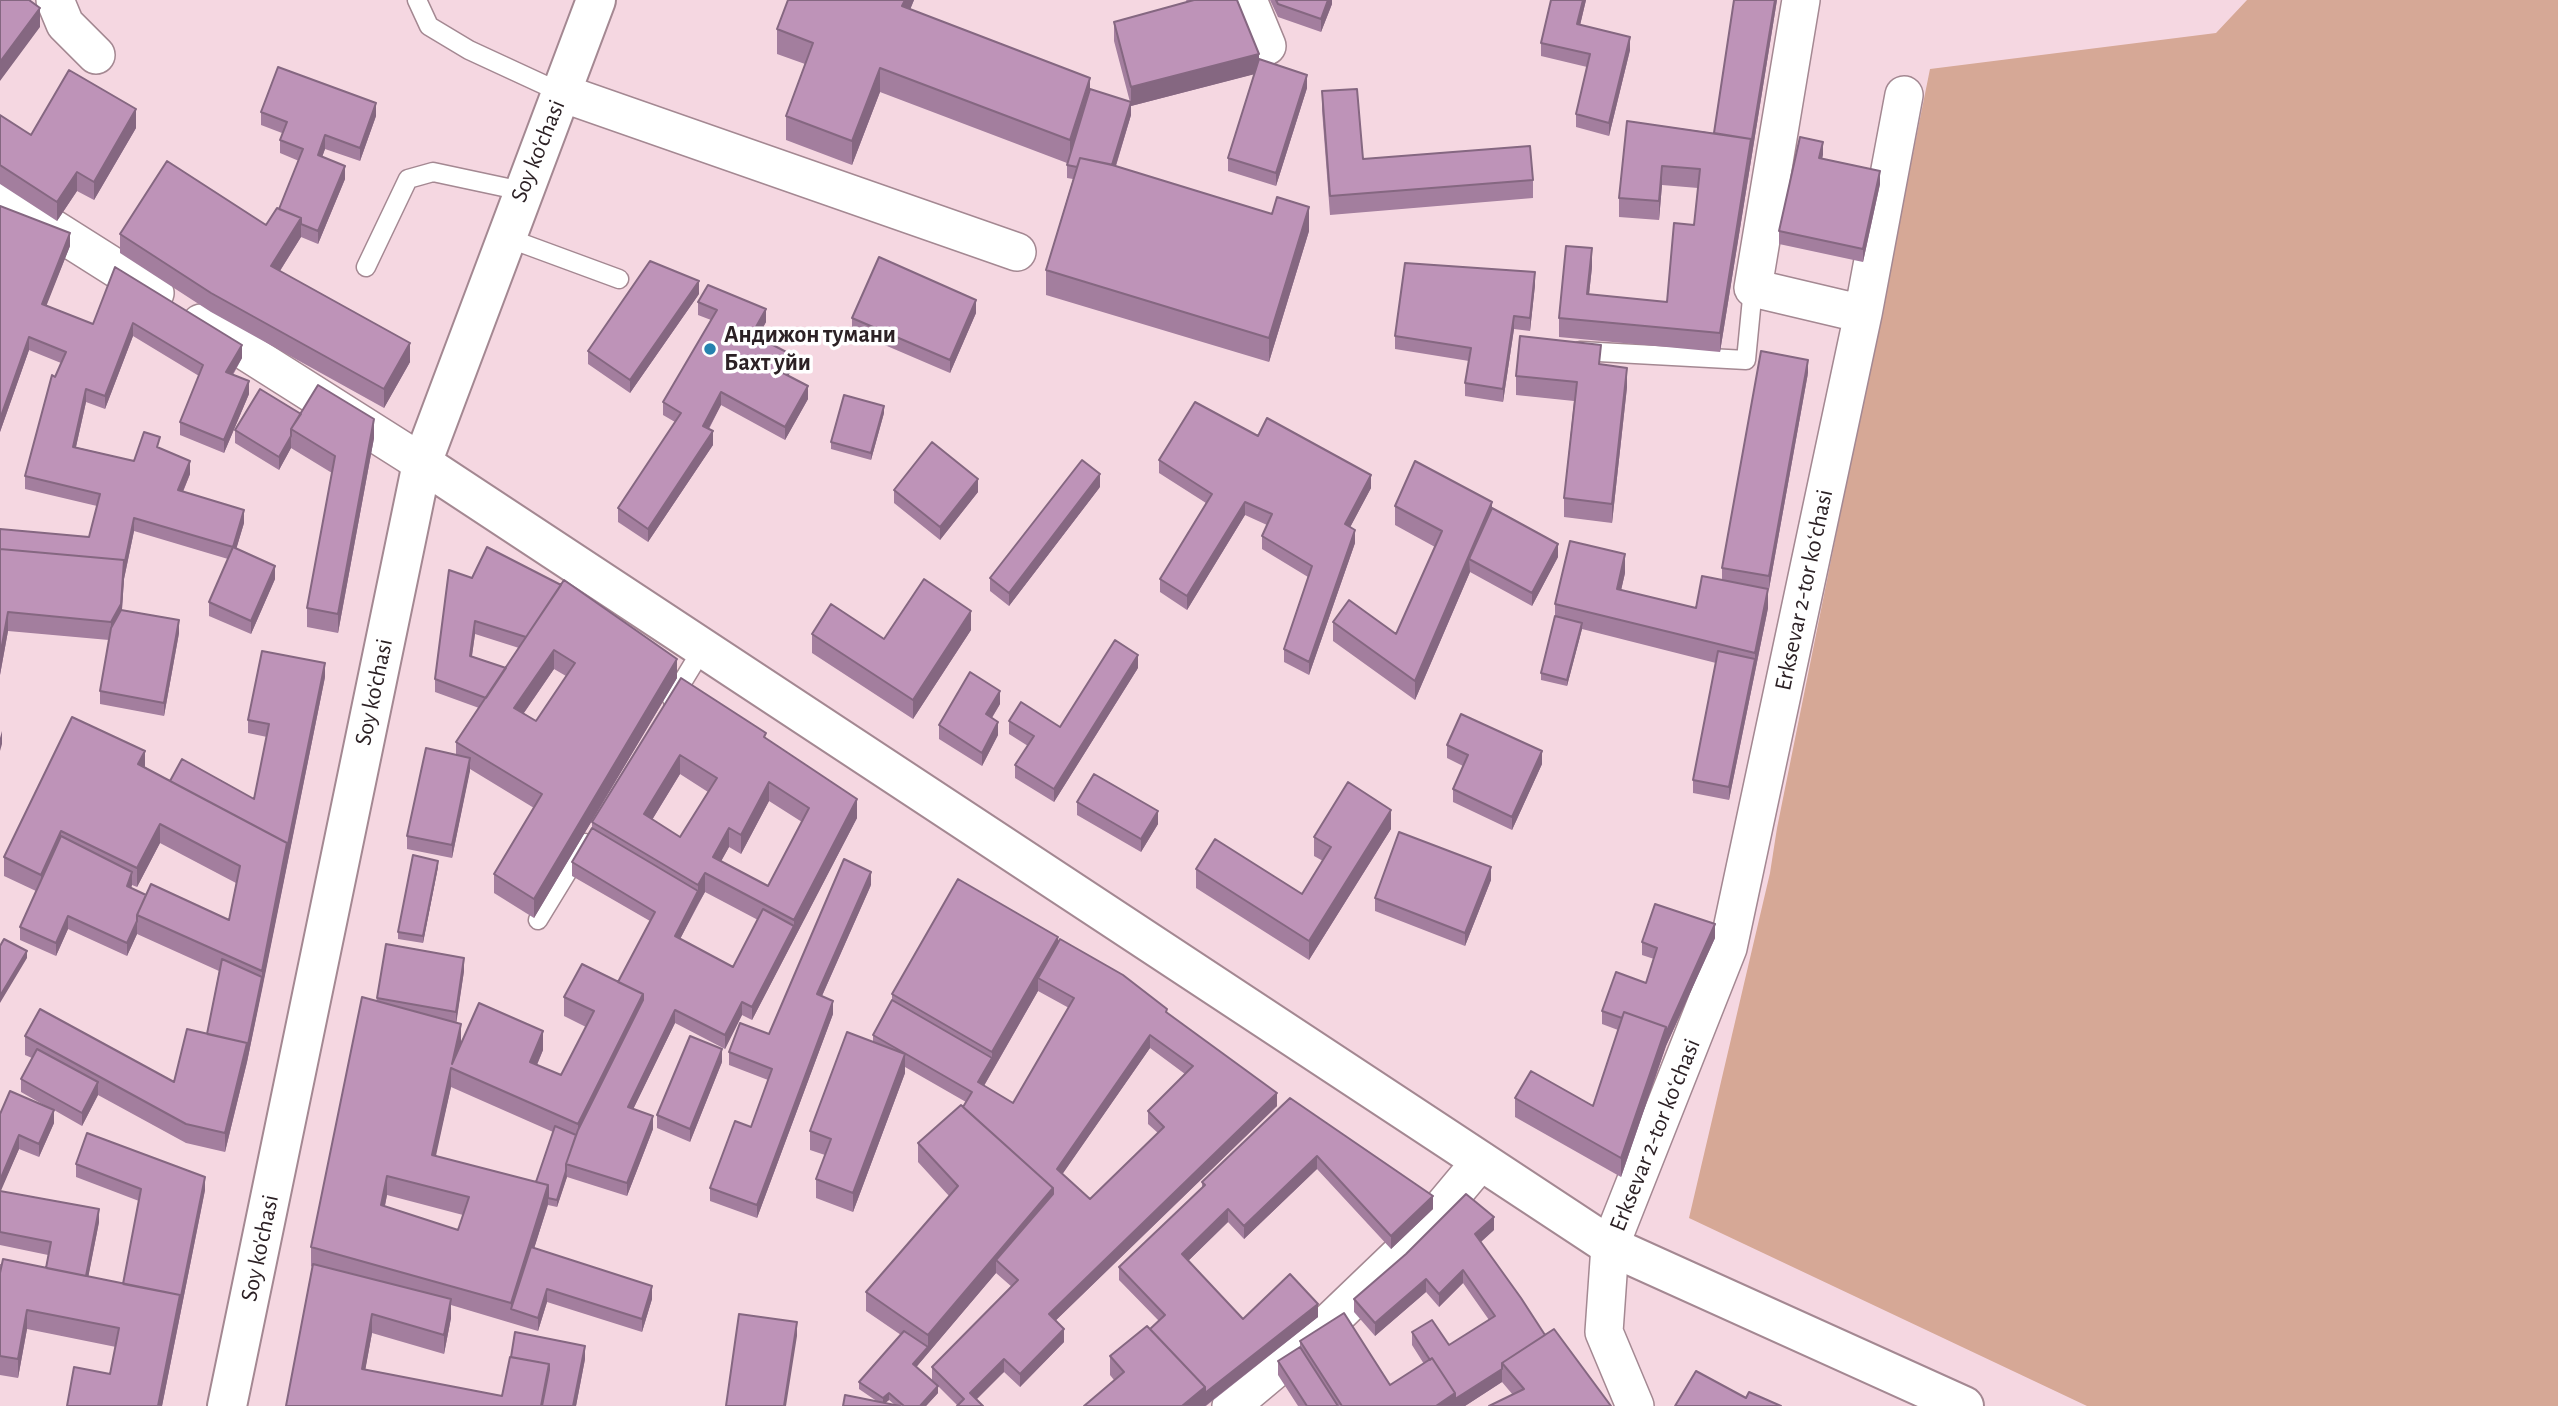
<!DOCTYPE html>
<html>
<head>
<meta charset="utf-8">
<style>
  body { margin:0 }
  canvas { display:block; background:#f5d7e1 }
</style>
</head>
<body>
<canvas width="2558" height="1406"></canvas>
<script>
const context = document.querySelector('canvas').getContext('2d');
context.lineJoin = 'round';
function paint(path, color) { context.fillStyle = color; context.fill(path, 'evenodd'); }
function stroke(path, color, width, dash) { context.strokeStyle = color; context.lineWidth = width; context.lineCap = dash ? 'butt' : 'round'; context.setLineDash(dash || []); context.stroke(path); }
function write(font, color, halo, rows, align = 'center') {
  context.font = font + ' "Alegreya Sans",sans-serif'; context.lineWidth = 7; context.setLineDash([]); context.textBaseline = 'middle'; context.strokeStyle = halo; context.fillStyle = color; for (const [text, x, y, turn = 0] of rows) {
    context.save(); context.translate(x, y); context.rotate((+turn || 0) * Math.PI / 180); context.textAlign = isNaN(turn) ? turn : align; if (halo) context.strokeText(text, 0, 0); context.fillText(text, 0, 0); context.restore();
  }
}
const green = new Path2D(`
  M2247 0H2558V1406H2087L1689 1218 1770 873 1777 828 1930 69 2216 33Z`);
const service = new Path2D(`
  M417 0 429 26 469 50 562 93
  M505 237 619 279
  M366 267 408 179 433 172 522 191
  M1580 351 1746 360 1753 288
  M672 699 703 648
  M538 920 585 843`);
const minor = new Path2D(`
  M55 0 65 24 96 55
  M1248 0 1267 46
  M562 93 1017 252
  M0 195 155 293
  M1863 314 1904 95
  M201 323 422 463
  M1231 1406 1317 1334 1415 1240 1481 1161
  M1635 1406 1604 1332 1610 1246 1728 948 1863 314 1753 288 1801 0`);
const secondary = new Path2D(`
  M422 463 1610 1246 1964 1406
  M227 1406 422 463 596 0`);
const wall = new Path2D(`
  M788 0H914L910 9 1090 89 1130 102 1114 41V22L1187 2 1186 0H1237L1259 59 1307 88 1276 186 1228 171V158L1254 74 1131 106V105V115L1116 166 1309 231 1269 362 1046 295V270L1073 179 1067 178V163L880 92 852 165 786 140V116L805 64 777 54V29Z
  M1270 0H1332V4L1321 32 1278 17Z
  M1551 0H1586L1580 25 1630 50 1609 136 1576 127V114L1587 67 1541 56V43Z
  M1734 0H1777L1720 352 1559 337V318L1592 267 1589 294 1667 302 1694 225 1698 188 1662 185 1659 220 1619 217V198L1627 121 1714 133Z
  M1322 91 1363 159 1533 180V198L1330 215 1322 110Z
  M261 112 376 116 360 161 325 149 322 157 345 179 318 244 301 237 280 271 410 362 384 408 211 312 120 253V234L266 225 279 209 299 161 280 153V140L282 133 261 125Z
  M0 115 31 135 136 128 94 200 77 191 57 221 0 184Z
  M1823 155 1822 158 1880 184 1863 262 1779 244V231Z
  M0 206 70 246 46 305 93 324 115 267 242 358 233 375 249 394 224 453 180 435V422L199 376 133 336 105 409 86 402 76 447 134 461 160 448 190 474 183 492 244 523 236 549 275 579 251 634 209 616V602L228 559 134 531 124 579 122 610 179 633 164 716 100 704V691L109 640 8 631 0 675V529L89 537 97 506 25 489V476L55 377 61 363 29 350 0 432Z
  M1535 285 1530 331 1514 329 1503 402 1465 396V383L1469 361 1395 349V336Z
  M699 294 630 393 588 364V351Z
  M698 302 766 322 758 337 792 369 788 376 808 399 785 440 721 405 709 429 713 445 648 542 618 522V508L675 422 663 415V402L711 320 698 315Z
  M976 313 950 373 852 331V318Z
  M1601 365 1627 387 1612 523 1564 517V498L1574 401 1516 395V376Z
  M1808 373 1769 589 1763 588 1768 608 1729 800 1693 793V780L1716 663 1582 629 1567 686 1541 680V673L1555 616V604L1625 573 1621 590 1696 608 1722 580V568Z
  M884 413 871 460 831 449V442Z
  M301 414 374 438 338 633 307 627V608L332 473 291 448 279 470 235 443V430Z
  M1258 436 1371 488 1350 527 1355 543 1309 675 1284 662V649L1308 577 1262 549V536L1267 525 1245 515 1187 610 1160 592V579L1206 503 1159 473V460Z
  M1100 487 1009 606 990 591V578Z
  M894 490 978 492 940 540 894 503Z
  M1395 506 1492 508 1558 557 1532 606 1470 572 1415 700 1333 641V622L1396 634 1435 547 1395 525Z
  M449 570 677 678 534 918 494 893V874L534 808 470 769 452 858 407 849V836L456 755V742L479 708 435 692V679ZM475 634 519 648 506 668 472 656ZM554 669 566 676 536 721 524 713Z
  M971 630 913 719 812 653V634L884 639Z
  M1138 668 1054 802 1015 778V765L1028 746 1009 734V721L1060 727Z
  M325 677 247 1062 225 1152 186 1143 98 1095 82 1126 54 1110V1123L39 1157 19 1149 0 1191 99 1222 88 1277 123 1284 139 1201 76 1177V1164L205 1190 162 1406H67L110 1374 116 1347 27 1329 18 1378 0 1375V1264L46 1268 48 1255 0 1245V1114L49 1108 21 1092V1079L32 1058 25 1055V1036L174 1082 207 1034 219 971 137 934 127 956 68 929 56 956 20 940V927L36 891 4 876V857L145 767 170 781 254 799 267 737 248 733V720ZM160 843 236 883 229 920 146 895 131 888 132 885 137 887Z
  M681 678 766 738 857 818 752 1020 742 1015 725 1049 675 1023 633 1109 653 1129 627 1196 567 1177 557 1207 548 1205 534 1248 652 1299 642 1332 547 1302 538 1331 451 1305V1318L444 1354 372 1333 365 1370 502 1396 585 1359 576 1406H286L312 1267 311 1266V1247L377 998 464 971 456 1022 461 1044 543 1050 537 1065 561 1075 586 1027 564 1016V997L618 982 650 921 572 876V862L592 828V822ZM680 774 708 792 680 837 652 820ZM769 801 802 822 768 886 721 861 729 847 741 854ZM705 892 758 920 733 967 680 939ZM451 1087 553 1132 536 1182 435 1156ZM387 1195 463 1215 458 1230 385 1206Z
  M1000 704 992 718 998 735 982 766 939 739V725Z
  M1447 745 1542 764 1512 830 1453 802V789L1463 766 1447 758Z
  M1077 802 1158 824 1141 852 1077 815Z
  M1391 829 1309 960 1196 888V869L1302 894 1323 861 1314 856V837Z
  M438 867 423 943 398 939V932Z
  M1491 880 1465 946 1375 911V898Z
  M871 885 822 996 833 1014 757 1218 710 1201V1188L751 1127 768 1080 729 1065V1052L769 1034Z
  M1715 938 1666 1046 1621 1177 1515 1117V1098L1593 1106 1618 1030 1602 1024V1011L1646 983 1654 959 1642 955V942Z
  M1058 943 1167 1013 1277 1106 1055 1321 1064 1342 1020 1387 1004 1372 958 1406 932 1380V1367L1012 1287 996 1273 916 1367 938 1393 926 1406H843L878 1402 859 1389V1382L901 1335 866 1311V1292L949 1196 918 1162V1143L963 1107 966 1102 905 1067V1073L853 1212 816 1198V1179L825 1155 810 1150V1131L873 1042V1035L892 1000V994ZM1038 991 1069 1008 1013 1103 984 1086ZM1150 1048 1185 1074 1148 1111V1124L1158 1133 1090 1199 1062 1174ZM889 1400 895 1405 885 1403Z
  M722 1062 690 1142 657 1128V1115Z
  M1290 1098 1433 1209 1391 1249 1317 1169 1244 1239 1228 1222 1188 1261 1243 1319 1318 1317 1206 1406H1084L1114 1380 1110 1375V1356L1150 1329 1159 1321 1119 1280V1267L1202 1188V1182Z
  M1494 1230 1481 1242 1545 1335 1611 1406 1513 1395 1502 1382 1465 1406H1298L1278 1375V1361L1300 1347V1341L1390 1385 1424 1364 1412 1345V1332L1449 1345 1489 1320 1463 1283 1439 1307 1426 1292 1375 1336 1354 1312V1299Z`);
const shadedWall = new Path2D(`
  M905 0H914L902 30V6Z
  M1328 0H1332V4L1321 32V19Z
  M1583 0H1586L1577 38V24Z
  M1775 0H1777L1720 352V333L1751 139Z
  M40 8V27L0 81V62Z
  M1630 37V50L1609 136V123Z
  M1259 54V73L1131 106V87Z
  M880 68V92L852 165V141Z
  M1307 75V88L1276 186V173Z
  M1090 78V102L1070 164V140Z
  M1131 102V115L1109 188V175Z
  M376 103V116L360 161V148Z
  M136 109V128L94 200V182Z
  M325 135V149L318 168V155Z
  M1823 142V155L1819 171V158Z
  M345 166V179L318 244V231Z
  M1662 166V185L1659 220V201Z
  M1880 171V184L1863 262V249Z
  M77 172V191L57 221V202Z
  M1309 207V231L1269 362V338Z
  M301 218V237L271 285V266Z
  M70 233V246L42 317V304Z
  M1592 248V267L1587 313V294Z
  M1535 272V285L1530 331V318Z
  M699 281V294L630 393V380Z
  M976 300V313L950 373V360Z
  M766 309V322L752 347V334Z
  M1514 316V329L1503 402V389Z
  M133 323V336L105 409V396Z
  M29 337V350L0 432V419Z
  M410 343V362L384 408V389Z
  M242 345V358L226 385V372Z
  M792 355V369L783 386V373Z
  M1808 360V373L1769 589V576Z
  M1627 368V387L1612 523V504Z
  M249 381V394L224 453V440Z
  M808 386V399L785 440V427Z
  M86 389V402L73 460V447Z
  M721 392V405L703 439V426Z
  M884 406V413L871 460V453Z
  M374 419V438L338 633V614Z
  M713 431V445L648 542V529Z
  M291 436V448L279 470V457Z
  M190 461V474L178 503V490Z
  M1100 474V487L1009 606V593Z
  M1371 475V488L1345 537V524Z
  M978 479V492L940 540V527Z
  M1245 502V515L1187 610V596Z
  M1492 502V521L1469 559 1470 572 1415 700V681Z
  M244 510V523L233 560V547Z
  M134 518V531L124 579 121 623 111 641V622Z
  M1355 530V543L1309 675V662Z
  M1558 544V557L1532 606V593Z
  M1625 554V573L1617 608V589Z
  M275 566V579L251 634V621Z
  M1768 589V608L1729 800V787L1755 659V653Z
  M971 611V630L913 719V700Z
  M8 612V631L0 675V656Z
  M179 620V633L164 716V703Z
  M475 621V634L470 669V656Z
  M1582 623V629L1567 686V680Z
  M554 650V669L514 727V708Z
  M1138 655V668L1054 802V789Z
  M677 659V678L534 918V899Z
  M325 663V677L262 990V971L287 843Z
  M1000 691V704L986 727V714Z
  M998 722V735L982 766V753Z
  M2 731V744L0 751V738Z
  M145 751V770L138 764Z
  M1542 751V764L1512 830V817Z
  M680 755V774L644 833V814Z
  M470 758V771L452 858V845Z
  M769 782V801L741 854V835Z
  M857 799V818L752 1020V1007L794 926V920Z
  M1391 810V829L1309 960V941Z
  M1158 811V824L1141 852V839Z
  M160 824V843L137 887V868Z
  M729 828V847L713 876V857Z
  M61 831V849L41 894V875Z
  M438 861V867L423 943V936Z
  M1491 867V880L1465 946V933Z
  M132 872V885L127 899V886Z
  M871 872V885L817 1007V994Z
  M705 873V892L698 904V885Z
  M698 891V904L675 949V936Z
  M68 916V929L56 956V943Z
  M137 921V934L127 956V943Z
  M1715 924V938L1666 1046 1621 1177V1158L1666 1027Z
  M1058 937V956L1038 978V991L978 1096V1082L992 1058V1052Z
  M27 951V958L0 1003V996Z
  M464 958V971L456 1025V1012Z
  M262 977V990L247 1062 225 1152V1133Z
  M643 994V1013L578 1136V1124Z
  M833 1001V1014L757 1218V1205Z
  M742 1002V1015L725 1049V1035Z
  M675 1010V1023L628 1120V1107Z
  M461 1024V1043L452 1064Z
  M543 1031V1050L530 1081V1062Z
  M1150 1035V1048L1057 1182V1169Z
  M722 1049V1062L690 1142V1129Z
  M905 1054V1073L853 1212V1193Z
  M451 1068V1087L432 1174V1155Z
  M98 1082V1095L82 1126V1113Z
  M1277 1093V1106L1049 1327V1314Z
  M54 1110V1123L39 1157V1144Z
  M653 1116V1129L627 1196V1183Z
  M19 1135V1149L0 1193V1180Z
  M1317 1156V1169L1244 1239V1226Z
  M566 1171 567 1177 557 1207V1200Z
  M387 1176V1195L381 1224V1205Z
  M205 1177V1190L162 1406H158Z
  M548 1185V1204L515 1310 511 1309V1303Z
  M1053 1188V1207L996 1260V1273L913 1371V1364L928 1347V1335Z
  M1433 1196V1209L1391 1249V1236Z
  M99 1209V1222L85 1294V1281Z
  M1228 1209V1222L1182 1267V1254Z
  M1494 1217V1230L1475 1247V1234Z
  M1463 1270V1283L1439 1307V1294Z
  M1426 1279V1292L1375 1336V1323Z
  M652 1286V1299L642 1332V1319Z
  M547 1289V1302L538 1331V1318Z
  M451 1299V1318L444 1354V1335Z
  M1318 1304V1317L1205 1406V1393Z
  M27 1310V1329L18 1378V1359Z
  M372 1314V1333L362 1388V1369Z
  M797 1322V1336L786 1406H784Z
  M1064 1329V1342L1020 1387V1374Z
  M585 1346V1359L576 1406H573Z
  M1004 1359V1372L970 1406V1393Z
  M1502 1369V1382L1465 1406H1436L1455 1393Z
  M938 1386V1393L926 1406H920Z
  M1205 1387V1406H1182Z
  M889 1393V1400L883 1405V1398Z`);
const building = new Path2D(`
  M0 0H29L40 8 0 62Z
  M788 0H905L902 6 1090 78 1070 140 880 68 852 141 786 116 813 43 777 29Z
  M1194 0H1237L1259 54 1131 87 1114 22Z
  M1276 0H1328L1321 19 1278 4Z
  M1551 0H1583L1577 24 1630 37 1609 123 1576 114 1590 54 1541 43Z
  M1734 0H1775L1751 145V139L1714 133Z
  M1259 59 1307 75 1276 173 1228 158Z
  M278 67 376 103 360 148 325 135 318 155 345 166 318 231 301 224V218L279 209 303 149 280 140 287 122 261 112Z
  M69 70 136 109 94 182 77 172 57 202 0 165V115L31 135Z
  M1090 89 1131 102 1112 165 1080 158 1077 167 1067 165Z
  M1357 89 1363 159 1530 146 1533 180 1330 196 1322 91Z
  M1627 121 1751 139 1720 333 1559 318 1566 246 1592 248 1587 294 1667 302 1674 223 1694 225 1700 169 1662 166 1659 201 1619 198Z
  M1800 137 1823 142 1819 158 1880 171 1863 249 1779 231Z
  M1080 158 1109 164 1272 214 1277 197 1309 207 1269 338 1046 270Z
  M167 161 266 225 277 208 301 218 271 266 410 343 384 389 211 293 120 234Z
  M0 206 70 233 42 304 93 324 115 267 242 345 226 372 249 381 224 440 180 422 203 365 133 323 105 396 86 389 73 447 134 461 144 432 160 437 157 447 190 461 178 490 244 510 233 547 275 566 251 621 209 602 233 547 134 518 124 566V560L0 549V529L89 537 100 494 25 476 52 375 55 377 66 352 29 337 0 419Z
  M879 257 976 300 950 360 852 318Z
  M650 261 699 281 630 380 588 351Z
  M1405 263 1535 272 1530 318 1514 316 1503 389 1465 383 1471 348 1395 336Z
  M708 285 766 309 752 334 792 355 783 373 808 386 785 427 721 392 703 426 713 431 648 529 618 508 681 413 663 402 717 310 698 302Z
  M1520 336 1601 345 1599 364 1627 368 1612 504 1564 498 1577 382 1516 376Z
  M1761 351 1808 360 1769 576 1722 568Z
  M318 385 374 419 338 614 307 608 335 456 291 429Z
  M260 389 301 414 291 429V436L279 457 235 430Z
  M844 395 884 406 871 453 831 442Z
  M1195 402 1258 436 1267 418 1371 475 1345 524 1355 530 1309 662 1284 649 1312 566 1262 536 1272 514 1245 502 1187 596 1160 579 1212 494 1159 460Z
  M932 442 978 479 940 527 894 490Z
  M1082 460 1100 474 1009 593 990 578Z
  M1415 461 1492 502 1415 681 1333 622 1349 600 1396 634 1442 531 1395 506Z
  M1492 508 1558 544 1532 593 1469 559Z
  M1570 541 1625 554 1617 589 1696 608 1702 576 1768 589 1755 653 1555 604Z
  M487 547 561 585 526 637 475 621 470 656 506 668 486 698 435 679 449 570 472 578Z
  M0 549 124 560 121 604 111 622 8 612 0 656Z
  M924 579 971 611 913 700 812 634 831 604 884 639Z
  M564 580 677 659 534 899 494 874 542 794 456 742ZM554 650 575 663 536 721 514 708Z
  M121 610 179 620 164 703 100 691 111 628Z
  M1555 616 1582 623 1567 680 1541 673Z
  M1115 640 1138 655 1054 789 1015 765 1034 736 1009 721 1021 702 1060 727Z
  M262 651 325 663 287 849V843L170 781 182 759 254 799 269 724 248 720Z
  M1718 651 1755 659 1729 787 1693 780Z
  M970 672 1000 691 986 714 998 722 982 753 939 725Z
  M681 678 766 733 764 737 857 799 794 920 705 873 698 885 592 822ZM680 755 717 778 680 837 644 814ZM769 782 809 808 768 886 713 857 729 828 741 835Z
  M1461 714 1542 751 1512 817 1453 789 1468 755 1447 745Z
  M72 717 145 751 138 764 287 843 262 971 137 915 151 884 229 920 240 866 160 824 137 868 61 831 41 875 4 857Z
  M426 748 470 758 452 845 407 836Z
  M1094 774 1158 811 1141 839 1077 802Z
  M1348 782 1391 810 1309 941 1196 869 1215 839 1302 894 1331 847 1314 837Z
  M592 828 698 891 675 936 733 967 763 909 794 926 752 1007 742 1002 725 1035 675 1010 628 1107 653 1116 627 1183 566 1164 578 1130 643 1000V994L618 982 655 912 572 862Z
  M1399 832 1491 867 1465 933 1375 898Z
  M61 836 132 872 127 886 146 895 137 915V921L127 943 68 916 56 943 20 927Z
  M413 855 438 861 423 936 398 932Z
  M844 859 871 872 817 994 833 1001 757 1205 710 1188 735 1121 751 1127 772 1069 729 1052 740 1023 769 1034Z
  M958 879 1058 937 992 1052 892 994Z
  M1655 904 1715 924 1666 1033V1027L1624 1012 1622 1018 1602 1011 1616 972 1646 983 1657 948 1642 942Z
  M4 939 27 951 0 996V946Z
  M1060 939 1123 975 1167 1009 1166 1012 1277 1093 1049 1314 1064 1329 1020 1374 1004 1359 970 1393 983 1406H957L964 1399 932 1367 1018 1280 996 1260 1053 1194V1188L963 1107 972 1092 873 1035 892 1000 992 1058 978 1082 1013 1103 1074 998 1038 978ZM1150 1035 1193 1066 1148 1111 1164 1127 1090 1199 1057 1169Z
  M386 944 464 958 456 1012 377 998Z
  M222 959 262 977 247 1049V1043L207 1034Z
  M582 964 643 994 578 1124 451 1068 432 1155 548 1185 511 1303 311 1247 362 997 461 1024 452 1064 479 1003 543 1031 530 1062 561 1075 594 1011 564 997ZM387 1176 469 1197 458 1230 381 1205Z
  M40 1009 174 1082 187 1029 247 1043 225 1133 186 1124 25 1036Z
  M1624 1012 1666 1027 1621 1158 1515 1098 1531 1071 1593 1106Z
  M847 1032 905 1054 853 1193 816 1179 831 1139 810 1131Z
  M690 1036 722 1049 690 1129 657 1115Z
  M37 1049 98 1082 82 1113 21 1079Z
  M10 1091 54 1110 39 1144 19 1135 0 1180V1114Z
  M1290 1098 1433 1196 1391 1236 1317 1156 1244 1226 1228 1209 1182 1254 1243 1319 1290 1274 1318 1304 1205 1393V1387L1150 1329 1165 1315 1119 1267 1205 1185 1202 1182Z
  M961 1105 1053 1188 928 1335 866 1292 958 1186 918 1143Z
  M555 1126 576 1135 566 1164V1171L557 1200 548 1198V1185L536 1182Z
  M87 1133 205 1177 180 1301V1295L123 1284 141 1189 76 1164Z
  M0 1191 99 1209 86 1276 46 1268 51 1242 0 1232Z
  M1466 1194 1494 1217 1475 1234 1521 1298 1545 1335 1502 1363V1369L1455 1399V1393L1432 1358 1430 1360 1412 1332 1432 1320 1449 1345 1495 1316 1463 1270 1439 1294 1426 1279 1375 1323 1354 1299 1406 1254Z
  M531 1247 652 1286 642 1319 547 1289 538 1318 511 1309Z
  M3 1259 180 1295 158 1406H67L74 1367 110 1374 119 1328 27 1310 18 1359 0 1356V1273Z
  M313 1264 451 1299 444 1335 372 1314 362 1369 502 1396 510 1357 549 1364 541 1406H286Z
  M1344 1313 1390 1385 1432 1358 1455 1393 1436 1406H1342L1300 1341Z
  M739 1314 797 1322 784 1406H726Z
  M1147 1326 1205 1387 1182 1406H1084L1124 1372 1110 1356Z
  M1554 1329 1611 1406H1489L1524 1389 1502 1363Z
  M904 1331 928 1347 913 1364 938 1386 920 1406H904L889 1393 883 1398 859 1382Z
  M515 1332 585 1346 573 1406H542L549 1370V1364L511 1357Z
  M1300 1347 1338 1406H1307L1278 1361Z
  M1696 1371 1746 1398 1749 1392 1781 1406H1675Z
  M845 1395 900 1406H843Z`);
const markers = [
  [710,349,7,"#2682af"]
];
const streetNames = [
  ["Soy ko'chasi",538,151,-68],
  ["Erksevar 2-tor koʻchasi",1804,590,-78],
  ["Soy ko'chasi",374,692,-78],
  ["Erksevar 2-tor koʻchasi",1655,1135,-68],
  ["Soy ko'chasi",260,1248,-78]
];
const poiNames = [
  ["Андижон тумани",724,335],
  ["Бахт уйи",724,363]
];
paint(green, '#d6a896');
stroke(service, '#a48892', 21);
stroke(minor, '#a48892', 40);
stroke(secondary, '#a48892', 42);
stroke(service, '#fff', 18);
stroke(minor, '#fff', 37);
stroke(secondary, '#fff', 38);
paint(wall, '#a37e9e');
paint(shadedWall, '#856781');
paint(building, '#be93b8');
stroke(building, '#856781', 2);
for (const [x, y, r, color] of markers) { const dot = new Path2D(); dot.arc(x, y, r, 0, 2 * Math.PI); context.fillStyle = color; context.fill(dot); stroke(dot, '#fff', 2.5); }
write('24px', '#2c2125', '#fff', streetNames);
write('bold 24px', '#2c2125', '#fff', poiNames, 'left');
</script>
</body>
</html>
